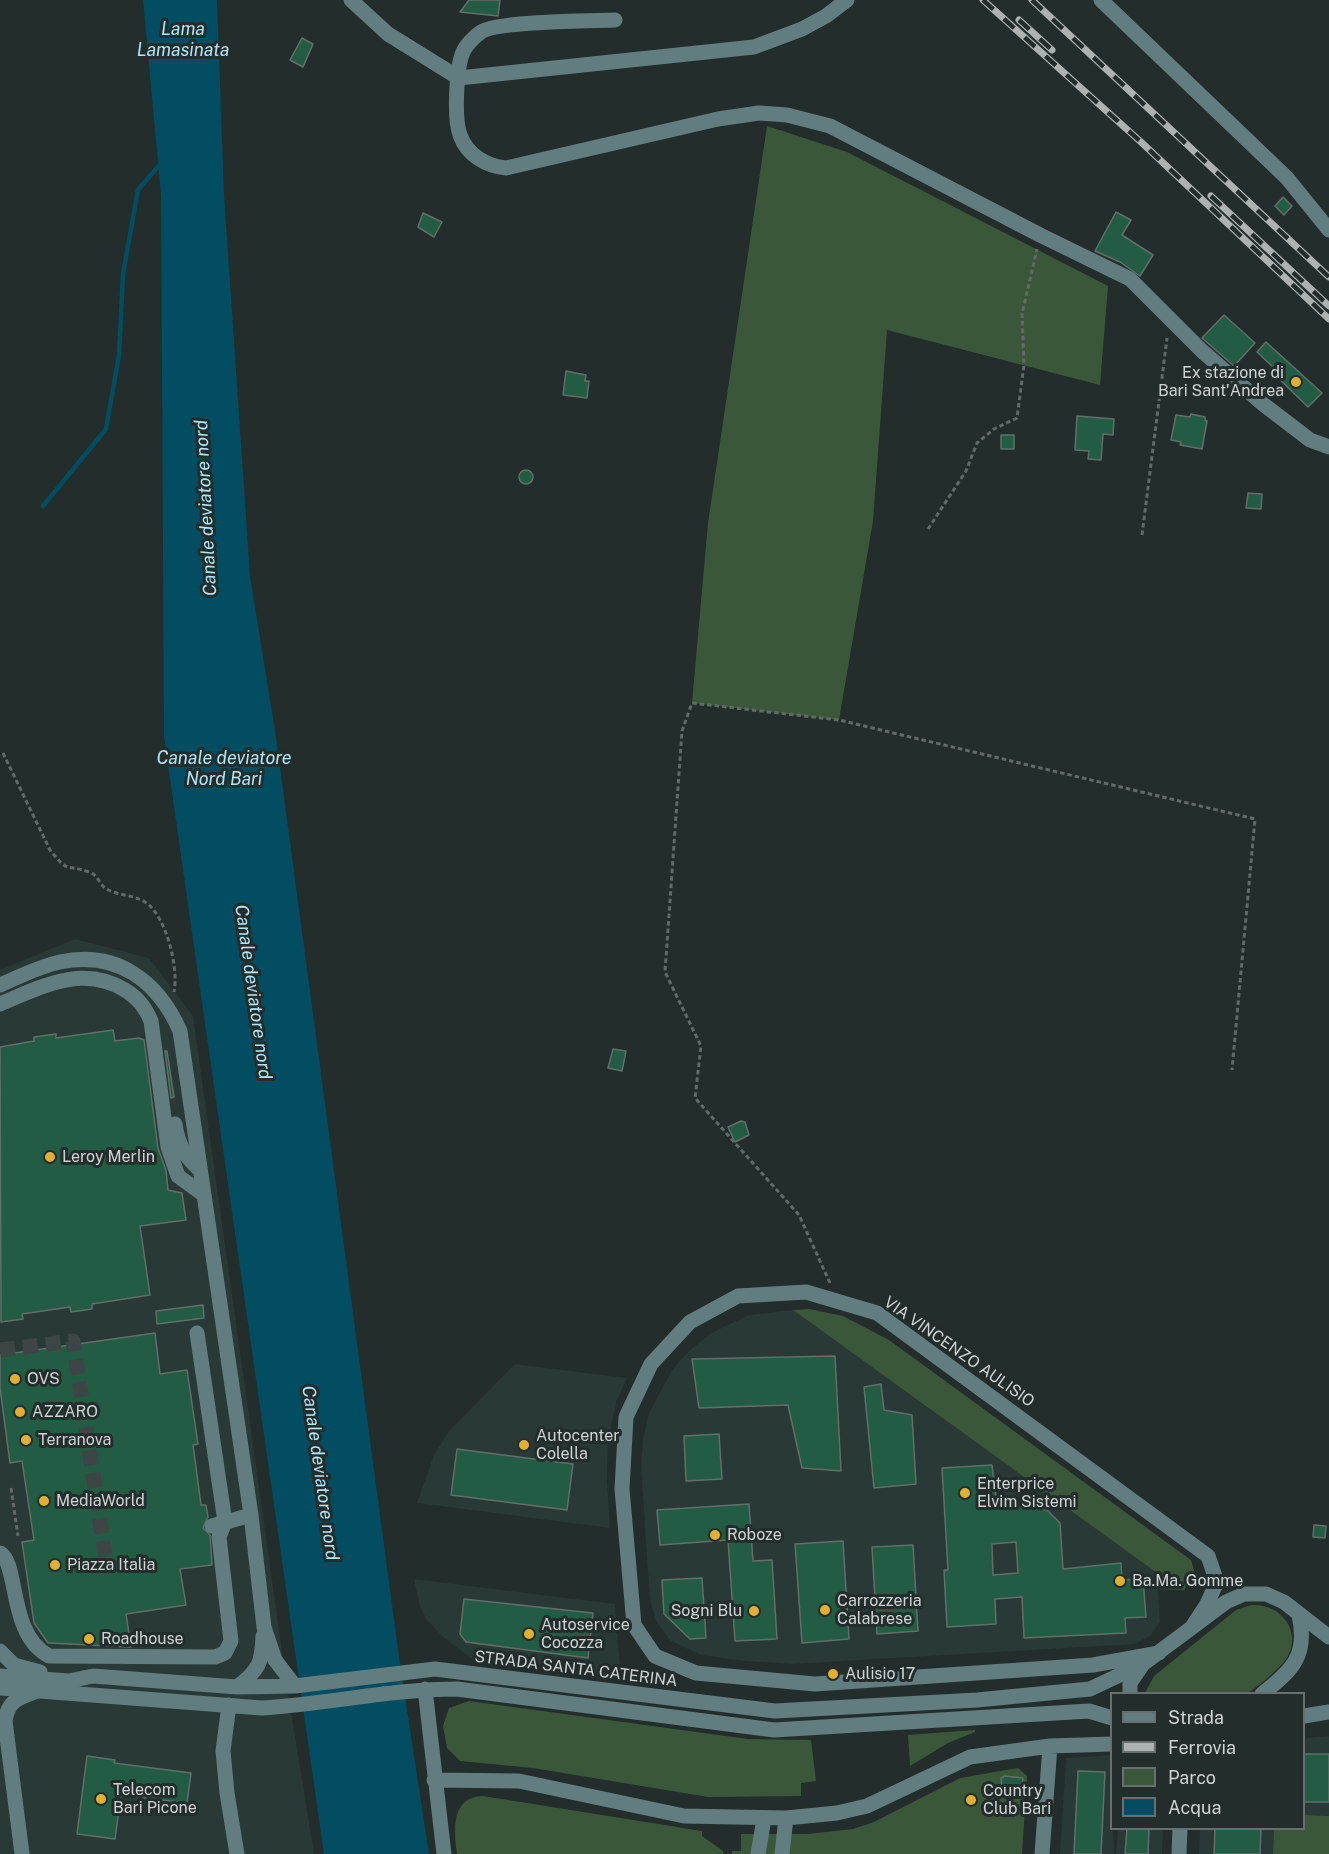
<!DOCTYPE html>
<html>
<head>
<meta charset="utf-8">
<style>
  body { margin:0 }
  #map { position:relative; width:1329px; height:1854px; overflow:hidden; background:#232d2b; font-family:"Public Sans",sans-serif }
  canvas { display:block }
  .legend { position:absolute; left:1110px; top:1692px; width:195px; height:138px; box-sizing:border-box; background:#232d2b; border:2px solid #67706e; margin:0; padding:8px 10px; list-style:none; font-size:18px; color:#ced4d3 }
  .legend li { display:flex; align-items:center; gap:12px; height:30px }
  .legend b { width:30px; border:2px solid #67706e }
</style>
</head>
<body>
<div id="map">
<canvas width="1329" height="1854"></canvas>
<ul class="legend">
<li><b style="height:8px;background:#617d7f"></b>Strada</li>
<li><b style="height:8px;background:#abb2b0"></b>Ferrovia</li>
<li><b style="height:16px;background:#3b573a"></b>Parco</li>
<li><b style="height:16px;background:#024d61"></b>Acqua</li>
</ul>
</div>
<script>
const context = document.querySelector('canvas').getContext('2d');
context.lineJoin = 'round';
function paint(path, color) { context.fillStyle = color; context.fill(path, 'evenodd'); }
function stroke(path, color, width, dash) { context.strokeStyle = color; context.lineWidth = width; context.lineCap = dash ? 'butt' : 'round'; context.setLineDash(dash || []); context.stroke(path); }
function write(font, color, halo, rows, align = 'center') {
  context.font = font + ' "Public Sans",sans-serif'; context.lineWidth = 6; context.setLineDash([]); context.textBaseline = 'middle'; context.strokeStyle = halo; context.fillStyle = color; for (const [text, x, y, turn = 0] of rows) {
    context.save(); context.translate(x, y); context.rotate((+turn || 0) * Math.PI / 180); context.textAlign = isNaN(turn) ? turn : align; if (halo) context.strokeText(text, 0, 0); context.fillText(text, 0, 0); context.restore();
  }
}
const built = new Path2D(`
  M75 939 149 958 193 1016 286 1680 314 1854H0V970Z
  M793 1310 1157 1573 1160 1622 1151 1635 1135 1644 792 1664 745 1661 701 1655 671 1641 657 1623 650 1601 641 1467 643 1439 649 1413 672 1370 689 1351 711 1333 749 1315Z
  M515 1364 627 1378 617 1400 608 1438 607 1479 610 1528 417 1503 434 1455 449 1431Z
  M414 1579 615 1604 621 1681 475 1661 444 1638 427 1620 420 1607Z
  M1329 1736V1816L1304 1815V1738Z
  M1111 1755 1114 1854H1060L1066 1758Z
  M1118 1829H1163L1162 1854H1116Z
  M1200 1829H1274L1273 1854H1199Z`);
const green = new Path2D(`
  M767 126 847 152 1108 286 1100 385 887 330 873 521 839 720 692 703 708 523Z
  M809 1309 843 1316 889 1340 1191 1560 1195 1574 1184 1590 1158 1589 1157 1573 793 1310Z
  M1251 1605C1279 1603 1302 1629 1288 1656 1284 1665 1256 1689 1247 1693 1236 1697 1162 1694 1145 1693L1154 1676 1236 1610Z
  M469 1701 748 1739 811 1740 816 1781 801 1783V1796L708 1797 533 1768 460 1761 447 1748 443 1726 449 1708Z
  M975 1730V1732L948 1743 910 1766 908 1735Z
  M1018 1768 1027 1776 1022 1854H732V1851H741V1834H808L853 1829 874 1822 960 1778Z
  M483 1796 702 1831V1836L723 1851V1854H457C454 1831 450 1797 483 1796Z
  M1304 1815 1329 1816V1854H1273L1274 1829 1304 1828Z`);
const water = new Path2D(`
  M143 0H217L224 194 250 576 276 737 399 1657 429 1854H324L164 737 161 195Z`);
const stream = new Path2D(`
  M43 506 106 429 119 355 123 274 138 190 162 162`);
const building = new Path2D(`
  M469 0H500L498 16 460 12Z
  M302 38 313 44 303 67 290 60Z
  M1283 197 1292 206 1284 215 1275 206Z
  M1116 212 1131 220 1122 235 1153 255 1140 276 1120 262 1095 251Z
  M423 213 442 222 434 237 418 227Z
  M1224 315 1255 343 1234 366 1202 338Z
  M1266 342 1322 393 1308 407 1271 371 1274 368 1257 352Z
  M566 371 586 375 585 381H589L587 398 563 395Z
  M1191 414 1205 417V420L1207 421 1202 449 1180 445 1181 442 1171 440 1176 415 1190 417Z
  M1077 416 1114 419 1113 435 1103 434 1101 460 1088 459 1089 451 1075 450Z
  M1001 435H1014V449H1001Z
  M519 477a7 7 0 1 1 14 0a7 7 0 1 1-14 0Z
  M1248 493 1262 494 1261 509 1246 508Z
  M113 1030 115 1041 139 1038 144 1040 158 1148 166 1170 168 1190 182 1193 186 1220 140 1226 150 1295 92 1304V1309L71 1312 70 1307 22 1314 23 1319 1 1322 0 1047 34 1041V1037L56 1034V1038Z
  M613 1049 626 1051 622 1071 608 1068Z
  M165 1051H167L174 1097 171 1098Z
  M741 1121 745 1122 749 1135 735 1142 728 1127Z
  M203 1305 204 1318 157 1324 156 1311Z
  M155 1333 160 1374 187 1370 198 1444 193 1445 201 1505H206L208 1517 203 1528 210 1535 212 1565 180 1569 186 1605 126 1614 131 1647 48 1643 34 1623 22 1542 34 1540 22 1461 10 1463 0 1388V1355Z
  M835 1356 841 1471 802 1468 788 1405 699 1408 692 1359Z
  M881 1384 884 1410 912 1415 916 1484 874 1488 864 1387Z
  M719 1434 722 1479 686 1481 684 1436Z
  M457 1449 573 1464 567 1510 451 1495Z
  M992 1465 997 1505H1036L1048 1511 1060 1523 1063 1569 1121 1563 1122 1580 1143 1579 1146 1617 1125 1618 1126 1633 1024 1638 1022 1597 995 1599 996 1624 947 1627 944 1570H948L942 1468ZM1016 1542 1018 1573 993 1575 992 1544Z
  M749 1504 753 1561 772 1560 777 1639 735 1641 728 1540 660 1545 657 1510Z
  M1314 1525 1326 1526 1325 1538 1313 1537Z
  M843 1541 849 1639 802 1643 795 1544Z
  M913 1545 918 1631 877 1634 872 1547Z
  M702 1578 706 1638 690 1639 664 1614 662 1580Z
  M464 1599 593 1613 588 1658 466 1642 460 1634Z
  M1304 1754H1329V1802H1304Z
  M87 1756 115 1760 114 1763 191 1773 187 1803 121 1795 115 1839 77 1834Z
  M1078 1771 1105 1772 1101 1854H1074Z
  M1005 1776 1023 1778 1021 1798 1003 1796 1001 1778Z
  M1127 1828H1149L1148 1854H1125Z
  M1215 1828H1261L1260 1854H1214Z`);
const minorTunnel = new Path2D(`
  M0 1350 73 1341 107 1568`);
const path = new Path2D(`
  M928 529 966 471 977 443 994 429 1017 418 1024 365 1022 314 1037 249
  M1142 535 1167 338
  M3 753 50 850C70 875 64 863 89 872 97 874 99 883 105 888 117 896 132 894 145 902 166 915 179 968 174 992
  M830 1283 799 1215 695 1098 701 1046 665 972 682 731 692 703 839 720 1255 819 1232 1070
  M11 1488 18 1536`);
const minor = new Path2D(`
  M351 0 388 34 459 78 754 47 802 29 826 16 847 0
  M1101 0 1287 178 1329 230
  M615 20C592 21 496 21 481 32 475 36 466 45 463 52 456 68 454 119 460 135 467 155 486 166 506 168L718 119 759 113 787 115 830 126 1040 235 1130 279 1202 351 1263 404 1310 440 1329 447
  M0 985C19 977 40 966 60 962 117 950 158 981 180 1031L251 1515 264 1627 275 1660 295 1686
  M0 1004C41 987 82 964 125 990 138 998 145 1007 151 1021L168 1147 178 1176 204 1195
  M175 1124C178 1144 185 1157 200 1170
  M212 1526 251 1515
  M0 1553C19 1563 8 1635 49 1656L215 1657 225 1653 231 1641 219 1537 225 1522 197 1333
  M0 1651 14 1665 40 1672
  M1159 1653 1093 1665 815 1684 696 1673 655 1656 634 1625 622 1489 626 1417 651 1364 690 1322 738 1296 806 1292 877 1313 1208 1556 1217 1582 1207 1604 1192 1627
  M0 1676 69 1681 93 1676 237 1687 295 1686 435 1669 775 1711 977 1700 1090 1689 1143 1664 1226 1602 1244 1594H1266L1284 1602 1329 1637
  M237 1687C259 1670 262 1663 263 1636
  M0 1688 262 1708C328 1704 392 1689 457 1689L774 1730 1089 1711 1112 1718
  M425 1689 444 1854
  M1130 1694V1683L1143 1664
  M1262 1694C1293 1670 1308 1655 1299 1615
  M229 1705 223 1751 227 1793 237 1854
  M1304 1716 1329 1712
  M434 1780 519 1781 684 1816 786 1818 837 1813 867 1806 970 1757 1050 1746 1112 1744
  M22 1854 5 1721C8 1701 18 1698 35 1692
  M758 1854 764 1819
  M782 1854 786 1818
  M1042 1854 1050 1746
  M1179 1854 1180 1828`);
const rail = new Path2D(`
  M983 0 1141 142 1329 319
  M1032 0 1329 277
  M1019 20 1052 50
  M1211 196 1329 306`);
const markers = [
  [1296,382,6,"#e1af34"],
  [50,1157,6,"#e1af34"],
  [15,1379,6,"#e1af34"],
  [20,1412,6,"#e1af34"],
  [26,1440,6,"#e1af34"],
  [524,1445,6,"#e1af34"],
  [965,1493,6,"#e1af34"],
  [44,1501,6,"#e1af34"],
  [715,1535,6,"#e1af34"],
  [55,1565,6,"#e1af34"],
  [1120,1581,6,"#e1af34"],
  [825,1610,6,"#e1af34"],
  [754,1611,6,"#e1af34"],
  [529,1634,6,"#e1af34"],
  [89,1639,6,"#e1af34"],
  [833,1674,6,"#e1af34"],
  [101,1799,6,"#e1af34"],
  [971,1800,6,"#e1af34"]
];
const poiNames = [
  ["Ex stazione di",1284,373,"right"],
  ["Bari Sant'Andrea",1284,391,"right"],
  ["Leroy Merlin",62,1157],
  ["OVS",27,1379],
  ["AZZARO",32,1412],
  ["Autocenter",536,1436],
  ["Colella",536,1454],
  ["Terranova",38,1440],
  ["Enterprice",977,1484],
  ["Elvim Sistemi",977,1502],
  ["MediaWorld",56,1501],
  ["Roboze",727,1535],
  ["Piazza Italia",67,1565],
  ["Ba.Ma. Gomme",1132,1581],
  ["Carrozzeria",837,1601],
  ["Calabrese",837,1619],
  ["Sogni Blu",742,1611,"right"],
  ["Autoservice",541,1625],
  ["Cocozza",541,1643],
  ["Roadhouse",101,1639],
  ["Aulisio 17",845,1674],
  ["Telecom",113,1790],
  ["Bari Picone",113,1808],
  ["Country",983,1791],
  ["Club Bari",983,1809]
];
const streetNames = [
  ["VIA VINCENZO AULISIO",959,1352,35],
  ["STRADA SANTA CATERINA",576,1669,7]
];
const waterNames = [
  ["Lama",183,29],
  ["Lamasinata",183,50],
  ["Canale deviatore nord",206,508,-93],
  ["Canale deviatore",224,758],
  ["Nord Bari",224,779],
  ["Canale deviatore nord",253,992,82],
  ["Canale deviatore nord",320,1473,82]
];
paint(built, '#283936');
paint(green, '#3b573a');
paint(water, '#024d61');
stroke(stream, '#024d61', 4.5);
paint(building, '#235c44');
stroke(building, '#646e69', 1.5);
stroke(minorTunnel, '#3d4644', 15, [15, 8]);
stroke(path, '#626a69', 3, [4.5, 3]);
stroke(minor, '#617d7f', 15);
stroke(rail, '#abb2b0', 7);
stroke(rail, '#232d2b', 4.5, [14]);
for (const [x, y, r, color] of markers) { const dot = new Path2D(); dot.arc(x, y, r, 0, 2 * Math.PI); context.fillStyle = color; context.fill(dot); stroke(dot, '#232d2b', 2); }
write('16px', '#ced4d3', '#232d2b', poiNames, 'left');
write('16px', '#ced4d3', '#232d2b', streetNames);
write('italic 18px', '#b0e5f9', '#232d2b', waterNames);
</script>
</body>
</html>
